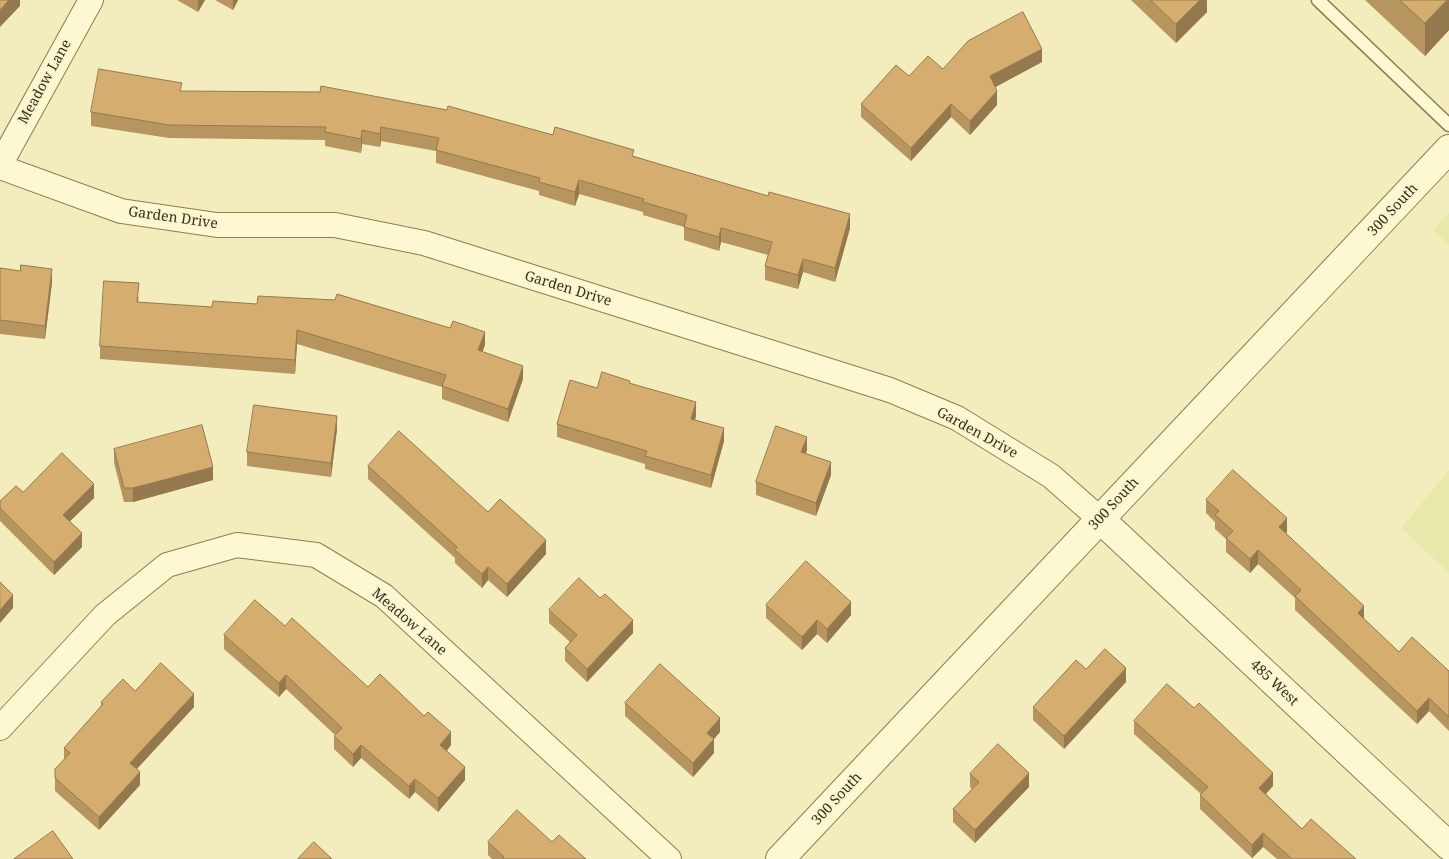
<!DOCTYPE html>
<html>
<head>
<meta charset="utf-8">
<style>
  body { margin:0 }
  canvas { display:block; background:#f3edbd }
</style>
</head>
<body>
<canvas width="1449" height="859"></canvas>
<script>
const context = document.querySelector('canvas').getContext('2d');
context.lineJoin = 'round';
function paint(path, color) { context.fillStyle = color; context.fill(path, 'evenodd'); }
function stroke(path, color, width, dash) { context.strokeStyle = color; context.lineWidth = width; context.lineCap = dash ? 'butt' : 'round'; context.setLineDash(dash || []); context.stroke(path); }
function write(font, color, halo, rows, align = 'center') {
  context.font = font + ' "Noto Serif",serif'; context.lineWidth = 4; context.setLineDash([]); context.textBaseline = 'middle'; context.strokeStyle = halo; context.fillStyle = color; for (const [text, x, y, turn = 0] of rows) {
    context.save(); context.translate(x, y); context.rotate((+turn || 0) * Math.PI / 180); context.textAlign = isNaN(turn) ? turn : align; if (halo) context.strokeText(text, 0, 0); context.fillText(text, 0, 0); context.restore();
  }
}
const farmland = new Path2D(`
  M1449 213V245L1433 230Z
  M1449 470V573L1401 528Z`);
const service = new Path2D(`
  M1318 0 1449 125`);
const minor = new Path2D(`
  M0 165 91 0
  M0 167 121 211 217 225H335L424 243 890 390 957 418 1051 476 1100 519
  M0 728 105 615 167 565 237 545 316 555 384 596 669 859`);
const tertiary = new Path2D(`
  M1100 519 1449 846
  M780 859 1449 149`);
const wall = new Path2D(`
  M177 0H205L198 12Z
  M215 0H238L233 10Z
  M1131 0H1207V12L1176 43Z
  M1365 0H1449V30L1425 56Z
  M1042 62 995 87 997 105 970 135 951 117 911 161 861 117V104L909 76 943 69Z
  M182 91 634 156 850 228 835 282 803 272 798 289 765 280V266L768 255 721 242 719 251 684 240V227L643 215V212L579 194 575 206 539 195V191L436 163V151L381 141 380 147 362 144 361 153 325 146V140L169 138 91 126V112Z
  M0 268 52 282 45 339 0 334Z
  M139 296 138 302 485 345 482 352 523 379 508 422 442 399V387L297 344 295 374 100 359V346Z
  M630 383 696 416 695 420 724 441 711 488 645 469V464L557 437V424L597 388Z
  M337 429 331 477 247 466V452Z
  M114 449 213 480 133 502H124L114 463Z
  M807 450 806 453 831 475 816 516 756 495V482Z
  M368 466 488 512 546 554 507 597 488 580 482 588 455 563V558L368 479Z
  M23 492 94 498 70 521 82 547 54 575 0 521V501Z
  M1206 500 1287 532 1286 533 1364 619 1399 652 1449 671V731L1429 711 1417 724 1295 610V598L1258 564 1250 573 1226 552V539L1215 529V522L1206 513Z
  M766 605 851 615 827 643 817 634 802 650 766 618Z
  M549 610 633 633 587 682 565 661V648L570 642 549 623Z
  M285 626 368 687 451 745 447 751 465 780 438 812 415 792 409 799 361 758 353 767 334 749V736L335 735 286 689 279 697 224 649V635Z
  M1086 669 1126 682 1064 749 1033 720V707Z
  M135 691 194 707 137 769 140 785 99 830 55 791V769L64 760V748L101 707V702Z
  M625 703 720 732 714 739V753L693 777 625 716Z
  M1134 721 1273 786 1266 794 1302 829 1356 859H1277L1263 847 1252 858 1200 809V795L1201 794 1134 734Z
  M970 774 1029 787 975 843 953 822V809L972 789 970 787Z
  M488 842H552L586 859H492L488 855Z`);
const shadedWall = new Path2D(`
  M9 0H20V6L0 27V10Z
  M198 0H205L198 12Z
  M233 0H238L233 10Z
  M1200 0H1207V12L1176 43V24Z
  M1447 0H1449V30L1425 56V23Z
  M1042 49V62L990 90V76Z
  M997 91V105L970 135V121Z
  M951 104V117L911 161V148Z
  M381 127V141L380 147V134Z
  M362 130V144L361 153V139Z
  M579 180V194L575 206V192Z
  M850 214V228L835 282V268Z
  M721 228V242L719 251V237Z
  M803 259V272L798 289V275Z
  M52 269V282L45 339V326Z
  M297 330V344L295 374V360Z
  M485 332V345L478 364V350Z
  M523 366V379L508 422V409Z
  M696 402V416L691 432V419Z
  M337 416V429L331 477V463Z
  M724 428V441L711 488V475Z
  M807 437V450L801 465V452Z
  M831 462V475L816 516V503Z
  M213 467V480L133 502V488Z
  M94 484V498L63 528V515Z
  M1287 518V532L1279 540V527Z
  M82 533V547L54 575V562Z
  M546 540V554L507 597V584Z
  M1258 550V564L1250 573V559Z
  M488 567V580L482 588V574Z
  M13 595V608L0 623V610Z
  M851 602V615L827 643V629Z
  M1364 606V620L1358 613Z
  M633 620V633L587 682V669Z
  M817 620V634L802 650V637Z
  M1126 668V682L1064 749V736Z
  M286 675V689L279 697V683Z
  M194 694V707L130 776V763Z
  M1429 698V711L1417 724V711Z
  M720 718V732L707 747V733Z
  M451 732V745L440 758V745Z
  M714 739V753L693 777V763Z
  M361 745V758L353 767V754Z
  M465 767V780L438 812V798Z
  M140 772V785L99 830V817Z
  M1029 773V787L975 843V830Z
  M1273 773V786L1259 801V788Z
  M415 779V792L409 799V786Z
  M1263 833V847L1252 858V845Z`);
const building = new Path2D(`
  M0 0H9L0 10Z
  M1151 0H1200L1176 24Z
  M1400 0H1447L1425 23Z
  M1023 12 1042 49 990 76 997 91 970 121 951 104 911 148 861 104 896 65 909 76 928 56 943 69 968 41Z
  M99 69 182 83 180 91 320 92 321 86 447 110 448 106 553 135 555 127 634 150 632 156 768 196 769 192 850 214 835 268 803 259 798 275 765 266 772 242 721 228 719 237 684 227 687 215 643 202 644 199 579 180 575 192 539 182 540 178 436 150 439 138 381 127 380 134 362 130 361 139 325 132 326 127 169 125 91 112Z
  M21 265 52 269 45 326 0 320V268L20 271Z
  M104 281 139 283 137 302 212 307 213 301 257 304 258 296 335 300 337 294 450 328 453 321 485 332 478 350 523 366 508 409 442 386 446 375 297 330 295 360 100 346Z
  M602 372 630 381 629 383 696 402 691 419 724 428 711 475 645 456 647 451 557 424 570 380 597 388Z
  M254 405 337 416 331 463 247 452Z
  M202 425 213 467 133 488H124L114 449Z
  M776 426 807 437 801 452 831 462 816 503 756 482Z
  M399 431 488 512 500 499 546 540 507 584 488 567 482 574 455 550 457 547 368 466Z
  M62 453 94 484 63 515 82 533 54 562 0 508V501L16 486 23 492Z
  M1233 470 1287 518 1279 527 1364 606 1358 613 1399 652 1412 637 1449 671V717L1429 698 1417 711 1295 596 1301 590 1258 550 1250 559 1226 538 1233 531 1215 515 1219 511 1206 500Z
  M806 561 851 602 827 629 817 620 802 637 766 605Z
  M579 578 600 598 605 594 633 620 587 669 565 648 577 635 549 610Z
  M0 582 13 595 0 610Z
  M255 600 285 626 292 618 368 687 380 674 424 716 428 712 451 732 440 745 465 767 438 798 415 779 409 786 361 745 353 754 334 736 342 728 286 675 279 683 224 635Z
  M1105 649 1126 668 1064 736 1033 707 1076 660 1086 669Z
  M161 663 194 694 130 763 140 772 99 817 55 778V769L70 753 64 748 103 704 101 702 123 679 135 691Z
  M660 664 720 718 707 733 714 739 693 763 625 703Z
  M1167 684 1194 708 1199 703 1273 773 1259 788 1302 829 1311 819 1356 859H1292L1263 833 1252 845 1200 795 1208 787 1134 721Z
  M998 744 1029 773 975 830 953 809 979 782 970 774Z
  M517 810 552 842 559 835 586 859H502L504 857 488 842Z
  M53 831 73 859H14Z
  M314 842 332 859H298Z`);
const streetNames = [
  ["Meadow Lane",45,82,-61],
  ["300 South",1393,210,-47],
  ["Garden Drive",173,218,8],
  ["Garden Drive",568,289,17],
  ["Garden Drive",977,433,29],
  ["300 South",1114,504,-47],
  ["Meadow Lane",409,622,41],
  ["485 West",1274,683,43],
  ["300 South",837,799,-47]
];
paint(farmland, '#e7e9aa');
stroke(service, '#8d7d54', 15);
stroke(minor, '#8d7d54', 26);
stroke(tertiary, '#8d7d54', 30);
stroke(service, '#fcf8d1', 12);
stroke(minor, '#fcf8d1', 24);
stroke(tertiary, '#fcf8d1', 28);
paint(wall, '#b7955f');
paint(shadedWall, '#95794e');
paint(building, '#d5ad6f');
stroke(building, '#95794e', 1);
write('14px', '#3a301b', '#f9f5ce', streetNames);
</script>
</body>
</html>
